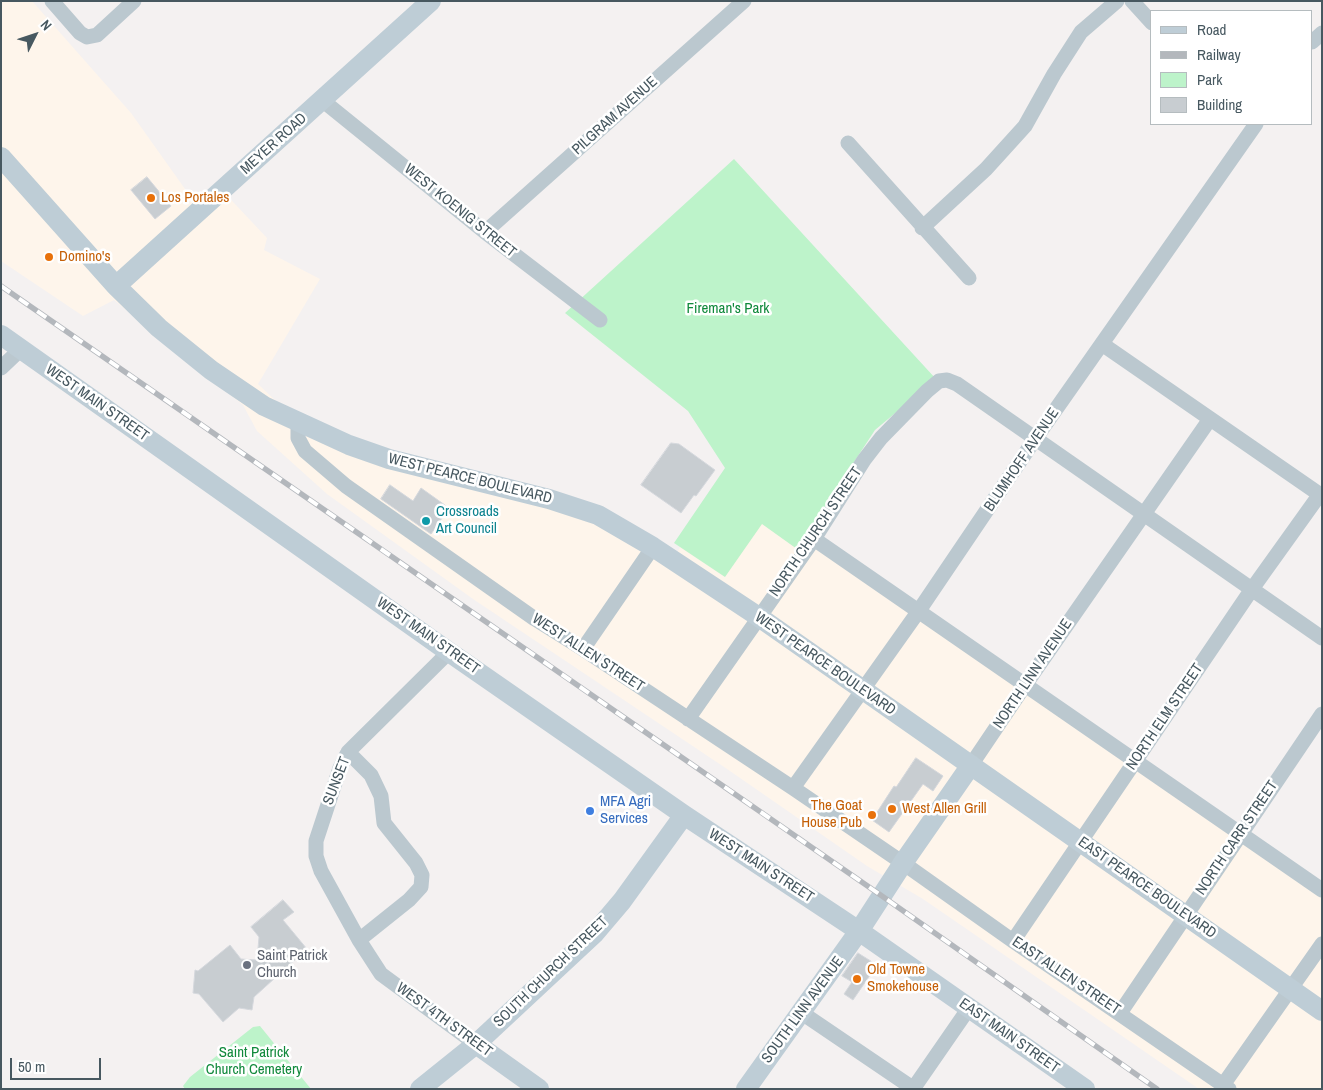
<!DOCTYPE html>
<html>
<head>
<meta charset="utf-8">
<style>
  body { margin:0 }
  #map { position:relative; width:1323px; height:1090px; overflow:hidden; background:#f4f1f1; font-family:"Archivo Narrow",sans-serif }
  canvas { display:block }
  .frame { position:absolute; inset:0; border:2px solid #475860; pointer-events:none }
  .legend { position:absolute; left:1150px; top:10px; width:162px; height:115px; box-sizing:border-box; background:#fff; border:1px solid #b5bcbf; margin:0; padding:6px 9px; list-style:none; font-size:15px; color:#475860 }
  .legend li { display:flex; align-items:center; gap:10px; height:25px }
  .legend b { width:25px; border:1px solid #b5bcbf }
  .north { position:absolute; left:10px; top:10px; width:50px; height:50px; -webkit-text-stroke:4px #fff; paint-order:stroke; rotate:49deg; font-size:14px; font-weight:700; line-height:20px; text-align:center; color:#475860 }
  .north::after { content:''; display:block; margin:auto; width:18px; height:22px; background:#475860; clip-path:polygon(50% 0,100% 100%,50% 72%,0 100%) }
  .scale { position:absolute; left:10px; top:1058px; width:91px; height:22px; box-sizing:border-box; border:2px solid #475860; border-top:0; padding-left:6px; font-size:15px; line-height:18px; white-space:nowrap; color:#475860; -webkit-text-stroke:4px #fff; paint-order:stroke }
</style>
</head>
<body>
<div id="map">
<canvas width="1323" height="1090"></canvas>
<div class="frame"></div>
<ul class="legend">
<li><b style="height:6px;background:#becdd6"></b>Road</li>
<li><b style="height:6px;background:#b3b7bc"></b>Railway</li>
<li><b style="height:14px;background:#bdf3ca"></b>Park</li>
<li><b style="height:14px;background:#c8cdd1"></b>Building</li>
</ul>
<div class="north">N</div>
<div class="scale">50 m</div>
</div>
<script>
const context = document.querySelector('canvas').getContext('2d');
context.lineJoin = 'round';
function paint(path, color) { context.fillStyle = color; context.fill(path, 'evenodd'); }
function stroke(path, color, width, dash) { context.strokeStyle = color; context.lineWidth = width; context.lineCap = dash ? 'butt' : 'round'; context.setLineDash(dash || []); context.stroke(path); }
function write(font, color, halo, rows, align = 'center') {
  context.font = font + ' "Archivo Narrow",sans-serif'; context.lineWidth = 5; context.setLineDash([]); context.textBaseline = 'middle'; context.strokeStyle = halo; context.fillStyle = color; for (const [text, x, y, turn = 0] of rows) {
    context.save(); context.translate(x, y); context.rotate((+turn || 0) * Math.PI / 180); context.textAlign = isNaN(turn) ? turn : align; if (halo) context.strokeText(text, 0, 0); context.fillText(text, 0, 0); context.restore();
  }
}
const commercial = new Path2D(`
  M1 1H32L131 113 195 203 218 186 267 238 264 250 320 279 258 384 298 422 549 499 672 560 720 487 810 544 1322 889V1089H1199L923 899 867 866 730 771 473 599 327 494 257 431 243 405 114 300 83 316 1 261Z`);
const green = new Path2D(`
  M734 159 936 379 875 430 797 549 762 524 725 577 674 543 725 468 688 411 565 313Z
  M260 1026 311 1089H185L183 1086 190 1077 253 1027Z`);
const building = new Path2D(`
  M147 177 171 206 155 219 131 190Z
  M671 443 679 444 715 470 696 496 694 495 681 513 641 485Z
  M390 485 413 501 421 488 449 508 431 534 381 499Z
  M916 758 943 776 933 791 923 784 889 832 872 820 894 786 896 787Z
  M283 900 294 912 283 920 307 949 254 997 252 1010 239 1008 223 1022 199 994 193 993 195 970 198 971 230 945 241 959 257 960 259 937 251 927Z
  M858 953 877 965 853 1000 844 994 852 982 842 976Z`);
const street = new Path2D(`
  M52 1 80 33 87 37 97 35 134 1
  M1132 1 1152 23
  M1312 42 1322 33
  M322 100 485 232 600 320
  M848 143 969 278
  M922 228 986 169 1025 126 1054 74 1081 32 1117 1
  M485 232 744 1
  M1102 344 1322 496
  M1 368 21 349
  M298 422V438L305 451 346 486 535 619 583 649 793 788 903 863 1013 941 1229 1089
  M814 539 1322 890
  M583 649 653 547
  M449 652 348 752 340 768 316 841V856L321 871 359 940 381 974 476 1044
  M688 719 814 539 864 460 881 438 927 391 939 381 947 380 957 384 1322 638
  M348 752 371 775 381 796 384 823 416 863 422 875 421 887 409 900 359 940
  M971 765 1025 685 1210 419
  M793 788 918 612 1035 439 1256 124
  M1013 941 1252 589 1320 494
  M802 1013 914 1089
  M1120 1013 1322 714
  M1223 1085 1322 944
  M913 1089 969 1008`);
const secondary = new Path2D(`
  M1 157 116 286 159 328 211 370 264 406 349 445 389 459 549 499 598 515 653 547 759 617 1322 1011
  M116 286 431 1
  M1 335 449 652 684 815 859 931 1085 1089
  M476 1044 539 1089
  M420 1089 476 1044 594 934 622 901 684 815
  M746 1089 859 931 903 863 971 765`);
const rail = new Path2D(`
  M1 286 882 896 1157 1089`);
const markers = [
  [151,198,5,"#e8710a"],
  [49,257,5,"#e8710a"],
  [426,521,5,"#0f9aa8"],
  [892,809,5,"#e8710a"],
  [590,811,5,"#3f7fe0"],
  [872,815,5,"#e8710a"],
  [247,965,5,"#6b7280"],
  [857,979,5,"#e8710a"]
];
const streetNames = [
  ["PILGRAM AVENUE",615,116,-42],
  ["MEYER ROAD",274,144,-42],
  ["WEST KOENIG STREET",460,211,39],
  ["WEST MAIN STREET",97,403,35],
  ["BLUMHOFF AVENUE",1022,460,-56],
  ["WEST PEARCE BOULEVARD",470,479,14],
  ["NORTH CHURCH STREET",816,532,-56],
  ["WEST MAIN STREET",428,636,35],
  ["WEST ALLEN STREET",588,653,33],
  ["WEST PEARCE BOULEVARD",825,664,35],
  ["NORTH LINN AVENUE",1033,674,-56],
  ["NORTH ELM STREET",1165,717,-56],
  ["SUNSET",337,781,-69],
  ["NORTH CARR STREET",1237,838,-56],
  ["WEST MAIN STREET",761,866,33],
  ["EAST PEARCE BOULEVARD",1147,888,35],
  ["SOUTH CHURCH STREET",551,972,-44],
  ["EAST ALLEN STREET",1066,976,34],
  ["SOUTH LINN AVENUE",803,1010,-54],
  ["WEST 4TH STREET",444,1020,36],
  ["EAST MAIN STREET",1009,1036,35]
];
const foodNames = [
  ["Los Portales",161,198],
  ["Domino's",59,257],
  ["The Goat",862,806,"right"],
  ["House Pub",862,823,"right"],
  ["West Allen Grill",902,809],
  ["Old Towne",867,970],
  ["Smokehouse",867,987]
];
const parkNames = [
  ["Fireman's Park",728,309],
  ["Saint Patrick",254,1053],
  ["Church Cemetery",254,1070]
];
const cultureNames = [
  ["Crossroads",436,512],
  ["Art Council",436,529]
];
const shopNames = [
  ["MFA Agri",600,802],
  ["Services",600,819]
];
const worshipNames = [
  ["Saint Patrick",257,956],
  ["Church",257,973]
];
paint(commercial, '#fef5eb');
paint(green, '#bdf3ca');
paint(building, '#c8cdd1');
stroke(building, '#d5d8dd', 1);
stroke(street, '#bbc8cf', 15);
stroke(secondary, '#becdd6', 20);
stroke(rail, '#b3b7bc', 5.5);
stroke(rail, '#fff', 4, [11]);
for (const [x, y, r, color] of markers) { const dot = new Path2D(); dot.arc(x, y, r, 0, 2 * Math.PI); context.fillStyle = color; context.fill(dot); stroke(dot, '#fff', 2); }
write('15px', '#475860', '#fff', streetNames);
write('15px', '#c56008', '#fff', foodNames, 'left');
write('15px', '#10893b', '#fff', parkNames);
write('15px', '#0d838f', '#fff', cultureNames, 'left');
write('15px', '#366cbe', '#fff', shopNames, 'left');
write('15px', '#5b616d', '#fff', worshipNames, 'left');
</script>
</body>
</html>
